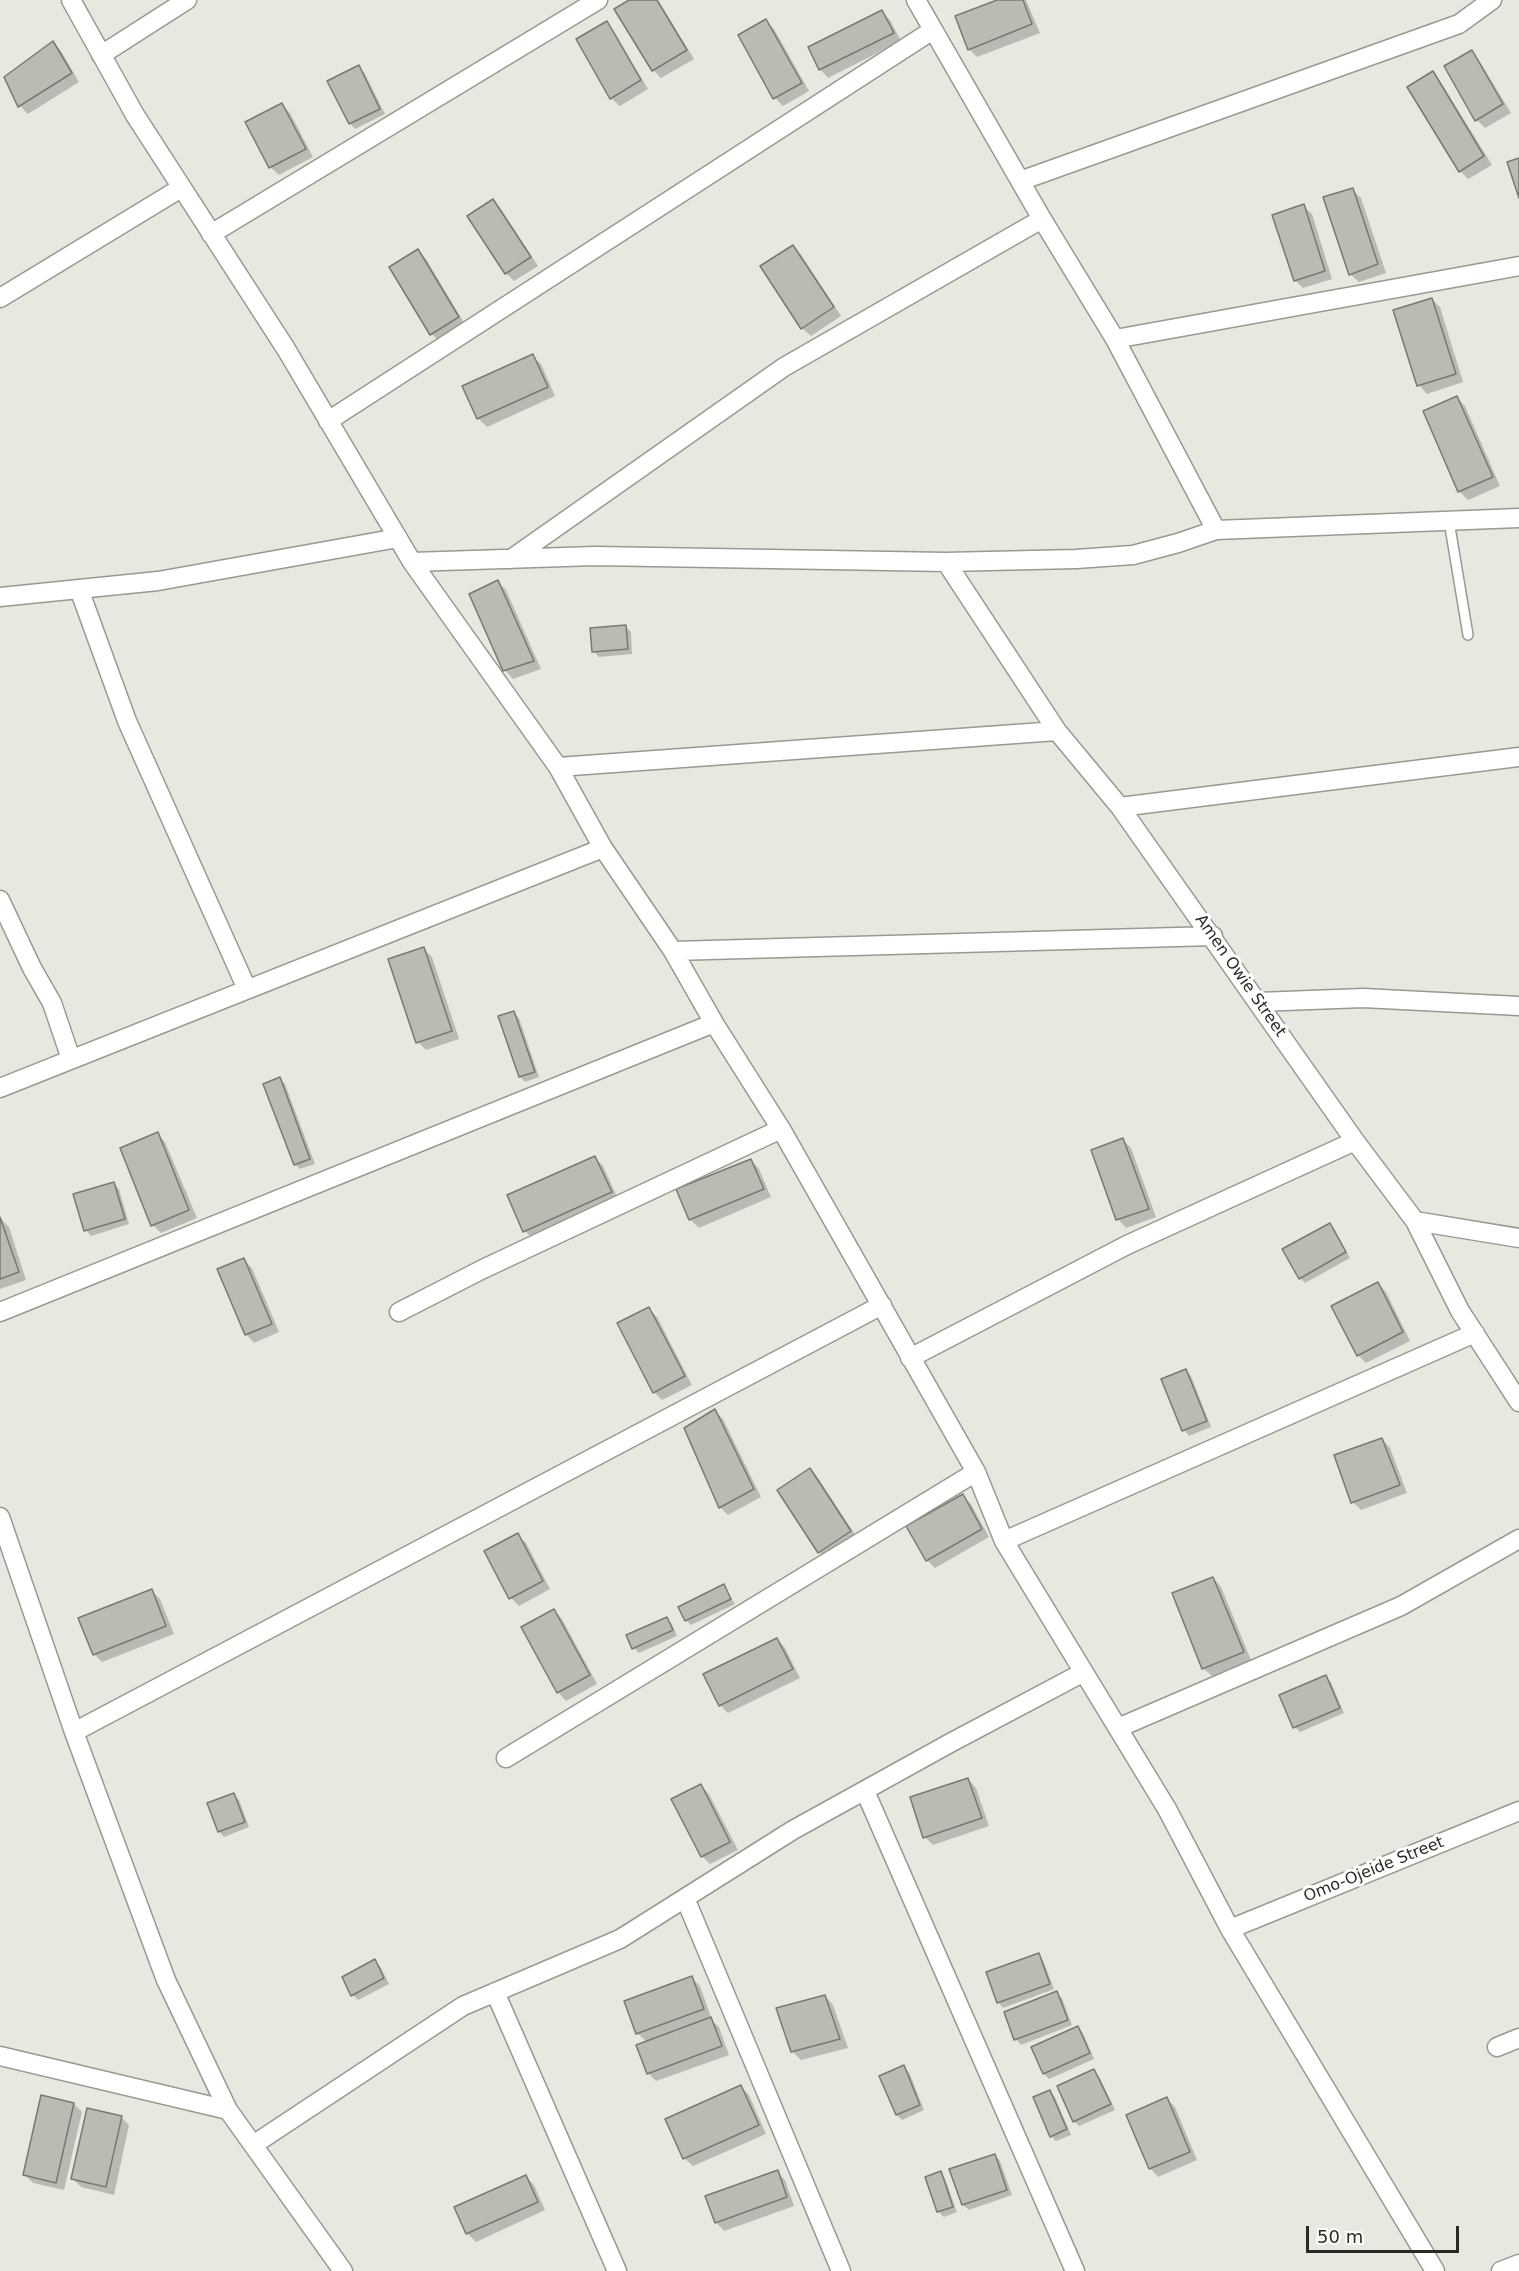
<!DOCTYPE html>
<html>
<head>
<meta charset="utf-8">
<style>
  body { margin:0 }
  #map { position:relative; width:1519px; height:2271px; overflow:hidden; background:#e9e8e0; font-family:"DejaVu Sans",sans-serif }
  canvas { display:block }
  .scale { position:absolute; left:1306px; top:2226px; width:153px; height:27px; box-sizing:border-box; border:3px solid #2a2a27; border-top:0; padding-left:8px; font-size:18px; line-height:21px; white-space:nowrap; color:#2a2a27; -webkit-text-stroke:4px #fff; paint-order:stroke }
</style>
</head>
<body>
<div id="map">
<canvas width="1519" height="2271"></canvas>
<div class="scale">50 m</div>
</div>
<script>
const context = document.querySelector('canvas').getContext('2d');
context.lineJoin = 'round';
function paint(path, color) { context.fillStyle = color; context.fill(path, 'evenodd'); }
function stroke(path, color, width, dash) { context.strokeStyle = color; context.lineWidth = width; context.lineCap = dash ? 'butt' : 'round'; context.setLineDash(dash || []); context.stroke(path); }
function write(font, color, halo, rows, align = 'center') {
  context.font = font + ' "DejaVu Sans",sans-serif'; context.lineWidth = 6; context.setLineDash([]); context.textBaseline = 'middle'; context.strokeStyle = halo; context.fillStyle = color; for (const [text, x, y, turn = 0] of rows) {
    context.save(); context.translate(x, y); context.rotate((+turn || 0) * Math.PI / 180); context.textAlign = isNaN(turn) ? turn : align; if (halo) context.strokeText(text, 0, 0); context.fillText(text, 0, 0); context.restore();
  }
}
const shadow = new Path2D(`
  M632 0H658L694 59 661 78 653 70Z
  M1001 0H1026L1040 33 977 57 969 49Z
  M882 12 890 20 901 41 828 78 820 69Z
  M766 21 774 29 809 91 783 106 775 98 740 36Z
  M606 23 614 31 648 89 620 106 611 98Z
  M53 43 61 51 79 82 28 114 20 106 6 78Z
  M1471 52 1479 60 1511 113 1485 128 1477 120Z
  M359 67 364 72 385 114 355 129 350 123Z
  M1432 73 1440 81 1492 165 1468 179 1460 171 1409 87Z
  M281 104 290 113 313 157 279 175 270 167Z
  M1352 189 1361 198 1386 273 1359 282 1350 274Z
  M492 201 501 209 538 266 514 281 506 273Z
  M1303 206 1312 214 1332 279 1303 288 1295 280Z
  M793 247 801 255 841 316 811 336 802 328Z
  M418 251 426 259 466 326 440 342 432 334Z
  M1432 299 1440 307 1463 382 1427 394 1419 385Z
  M532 356 541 364 555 396 487 427 479 419 464 387Z
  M1457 398 1465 406 1500 486 1468 500 1460 492 1425 412Z
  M498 582 506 590 541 669 513 679 505 670Z
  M625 626 631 632 632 654 599 657 593 651Z
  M424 949 432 957 459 1039 426 1050 418 1042Z
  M514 1013 519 1018 539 1077 525 1082 520 1077Z
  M280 1079 285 1084 315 1164 300 1169 295 1164Z
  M157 1134 165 1142 197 1218 161 1233 153 1225Z
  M1123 1140 1131 1148 1156 1217 1126 1228 1118 1219 1093 1151Z
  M595 1158 603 1166 619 1201 533 1239 525 1231Z
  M751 1160 759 1169 771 1197 699 1228 690 1219Z
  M113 1183 119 1189 129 1224 91 1236 86 1230Z
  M0 1218 9 1227 26 1280 0 1289Z
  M1329 1224 1335 1230 1350 1258 1305 1283 1300 1278Z
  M243 1259 252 1268 279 1332 254 1343 246 1334Z
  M1378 1284 1386 1292 1410 1341 1366 1363 1358 1355Z
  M649 1309 657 1317 692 1385 662 1400 654 1392Z
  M1186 1371 1191 1376 1211 1427 1189 1436 1184 1430 1163 1380Z
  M715 1411 723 1419 761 1497 728 1515 720 1507Z
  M1382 1439 1390 1448 1407 1493 1361 1510 1353 1502Z
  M810 1470 818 1478 858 1539 827 1560 819 1552Z
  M963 1496 971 1504 989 1537 935 1568 927 1560Z
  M517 1535 526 1543 550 1589 519 1606 511 1598Z
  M1213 1578 1221 1587 1251 1660 1212 1676 1203 1668Z
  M724 1586 735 1604 691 1625 686 1620Z
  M151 1590 160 1599 174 1634 102 1662 94 1654Z
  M554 1610 562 1619 597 1684 566 1701 558 1692Z
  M667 1619 672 1624 677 1636 639 1653 634 1648Z
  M777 1639 785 1648 800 1678 728 1713 720 1705Z
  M1326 1677 1331 1682 1344 1713 1300 1732 1295 1727Z
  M968 1779 976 1788 989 1826 933 1845 925 1837Z
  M701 1786 709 1794 738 1850 710 1864 702 1856Z
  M234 1795 239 1800 249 1827 224 1837 219 1831Z
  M1038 1955 1043 1960 1054 1989 1003 2008 998 2002Z
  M374 1961 380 1966 389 1984 358 2000 353 1995Z
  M692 1978 700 1986 711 2017 709 2018 719 2027 729 2055 656 2081 648 2073 647 2042 637 2033Z
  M1056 1993 1062 1998 1072 2025 1021 2045 1016 2039Z
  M825 1996 833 2005 848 2048 801 2060 793 2052 778 2009Z
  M1078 2028 1083 2033 1094 2059 1049 2079 1044 2074 1033 2048Z
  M903 2067 909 2072 924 2110 902 2120 897 2115Z
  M1094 2071 1099 2076 1115 2110 1079 2126 1074 2121Z
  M741 2087 749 2095 766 2134 693 2166 684 2158Z
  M1049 2091 1055 2097 1071 2135 1056 2141 1051 2136Z
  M1167 2099 1175 2107 1197 2160 1158 2177 1150 2168Z
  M74 2104 82 2112 64 2190 33 2183 25 2175Z
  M121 2117 129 2125 114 2195 81 2187 73 2179Z
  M995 2155 1000 2161 1012 2195 969 2210 963 2205 951 2170Z
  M777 2172 785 2180 794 2206 724 2231 716 2222Z
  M940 2173 945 2178 957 2212 944 2217 938 2211Z
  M526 2177 534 2185 545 2210 476 2242 467 2233 456 2208Z`);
const building = new Path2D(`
  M629 0H657L687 50 652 71 614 9Z
  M997 0H1023L1032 24 968 50 955 16Z
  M882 10 894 33 819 70 808 47Z
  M766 19 802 83 773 99 738 35Z
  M607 21 641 80 610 99 576 39Z
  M53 41 72 73 18 107 4 77Z
  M1472 50 1503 104 1475 121 1444 66Z
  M359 65 380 109 349 124 327 81Z
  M1433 71 1484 156 1459 172 1407 87Z
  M282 103 306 149 269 168 245 122Z
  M1519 158V198L1507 162Z
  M1353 188 1378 264 1349 275 1323 197Z
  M493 199 531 257 505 274 467 216Z
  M1304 204 1325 271 1294 281 1272 215Z
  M793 245 834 307 801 329 760 266Z
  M418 249 459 317 430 335 389 267Z
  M1432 298 1456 374 1417 386 1393 310Z
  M533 354 548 387 477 419 462 386Z
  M1457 396 1493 477 1458 492 1423 411Z
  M498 580 534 661 503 671 469 594Z
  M626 625 628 649 592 652 590 628Z
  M424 947 452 1031 416 1043 388 959Z
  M514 1011 535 1072 519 1077 498 1016Z
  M280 1077 310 1159 294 1165 263 1084Z
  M158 1132 189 1210 151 1226 120 1148Z
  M1123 1138 1149 1209 1116 1220 1091 1150Z
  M595 1156 612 1192 523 1232 507 1195Z
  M751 1159 764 1189 689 1220 676 1189Z
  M114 1182 125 1219 84 1231 73 1194Z
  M0 1217 19 1272 0 1279Z
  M1330 1223 1346 1252 1299 1279 1282 1249Z
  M244 1258 272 1324 245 1335 217 1269Z
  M1378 1282 1403 1332 1357 1356 1331 1306Z
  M649 1307 685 1376 653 1393 617 1323Z
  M1186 1369 1207 1421 1182 1431 1161 1379Z
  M715 1409 754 1489 719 1508 684 1428Z
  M1382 1438 1400 1485 1351 1503 1334 1455Z
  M810 1468 851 1531 818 1553 777 1490Z
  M963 1494 982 1529 926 1561 906 1526Z
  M518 1533 543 1581 509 1599 484 1551Z
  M1213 1577 1244 1652 1202 1669 1172 1593Z
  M724 1584 731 1599 685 1621 678 1607Z
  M152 1589 166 1626 93 1655 78 1618Z
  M554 1609 590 1675 557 1693 521 1627Z
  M667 1617 673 1630 632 1649 626 1635Z
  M777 1638 793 1669 719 1706 703 1674Z
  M1326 1675 1340 1708 1293 1728 1279 1695Z
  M968 1778 982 1818 923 1838 910 1797Z
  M701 1784 730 1842 701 1857 671 1799Z
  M234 1793 245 1822 218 1832 207 1803Z
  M1039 1953 1050 1984 997 2003 986 1972Z
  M375 1959 384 1978 351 1996 342 1977Z
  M692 1976 704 2009 636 2034 624 2001Z
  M1057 1991 1068 2020 1014 2040 1004 2012Z
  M825 1995 840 2039 791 2052 776 2008Z
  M711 2017 722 2046 647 2074 636 2045Z
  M1078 2026 1090 2053 1043 2074 1031 2047Z
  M904 2065 920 2105 896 2115 879 2076Z
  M1094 2069 1111 2104 1073 2122 1057 2086Z
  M741 2085 759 2125 683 2159 665 2119Z
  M1050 2090 1067 2129 1050 2137 1033 2097Z
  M41 2095 74 2103 56 2183 23 2175Z
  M1167 2097 1190 2152 1149 2169 1126 2115Z
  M87 2108 122 2116 106 2187 71 2179Z
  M995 2154 1007 2190 962 2205 949 2169Z
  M778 2170 787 2197 715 2223 705 2196Z
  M941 2171 953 2207 937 2212 925 2177Z
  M526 2175 538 2202 466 2234 454 2207Z`);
const lane = new Path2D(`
  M1449 521 1468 635`);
const street = new Path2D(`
  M71 0 135 115 286 349 412 562 558 767 603 848 673 951 714 1023 781 1129 976 1472 1004 1541 1167 1809 1230 1929 1435 2271
  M916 0 1042 219 1115 339 1216 530
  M101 55 187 0
  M1020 181 1459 24 1492 0
  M211 234 598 0
  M0 298 181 188
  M1115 339 1519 266
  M328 421 933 30
  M511 559 784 367 1042 219
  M412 562 595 556 946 562 1076 559 1133 555 1178 543 1216 530 1519 518
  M946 562 1057 731 1120 807 1355 1141 1415 1221 1460 1311 1519 1402
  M79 589 127 721 247 989
  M0 597 158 581 398 538
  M558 767 1057 731
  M1120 807 1519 757
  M0 900 32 968 52 1003 71 1059
  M673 951 1213 936
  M1258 1002 1363 998 1519 1006
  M0 1088 603 848
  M1415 1221 1519 1238
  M0 1312 714 1023
  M399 1312 483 1269 781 1129
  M910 1358 1127 1245 1355 1141
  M0 1517 74 1732 166 1980 228 2110 343 2271
  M1004 1541 1475 1333
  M1118 1728 1401 1606 1519 1539
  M74 1732 882 1305
  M506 1758 976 1472
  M865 1791 1075 2271
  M685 1898 841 2271
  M1230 1929 1519 1811
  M495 1992 617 2271
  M1497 2047 1519 2038
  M0 2056 228 2110
  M253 2145 463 2006 620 1939 793 1830 952 1742 1084 1672
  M1501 2271 1519 2264`);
const streetNames = [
  ["Amen Owie Street",1240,976,55],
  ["Omo-Ojeide Street",1374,1870,-22]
];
paint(shadow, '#0003');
paint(building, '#bbbbb3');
stroke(building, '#797971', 1.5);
stroke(lane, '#999891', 12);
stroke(street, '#999891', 21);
stroke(lane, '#fff', 9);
stroke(street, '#fff', 18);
write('16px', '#2a2a27', '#fff', streetNames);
</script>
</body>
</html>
